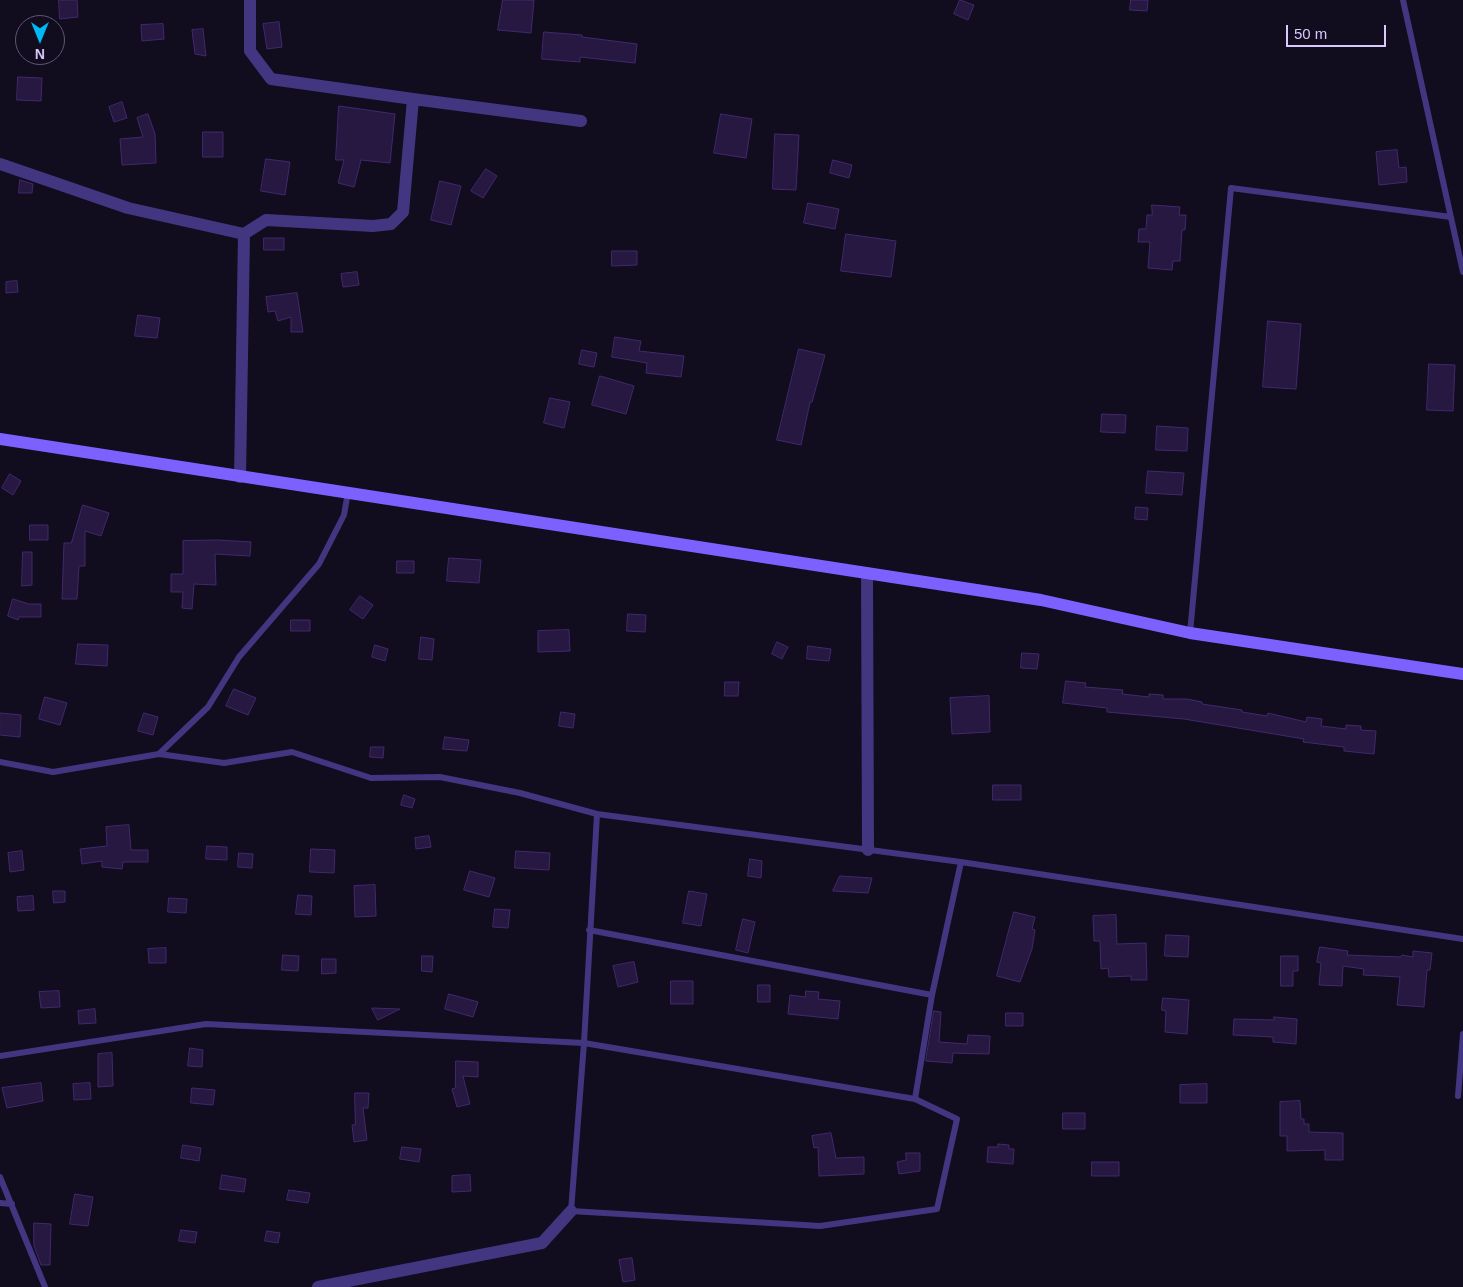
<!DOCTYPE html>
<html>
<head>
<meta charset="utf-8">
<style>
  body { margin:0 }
  #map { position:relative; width:1463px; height:1287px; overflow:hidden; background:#120c1f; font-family:Helvetica,sans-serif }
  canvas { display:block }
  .north { position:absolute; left:15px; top:15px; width:50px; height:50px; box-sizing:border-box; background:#120c1f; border:1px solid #615879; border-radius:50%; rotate:180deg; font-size:14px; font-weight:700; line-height:20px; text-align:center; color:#d8caff }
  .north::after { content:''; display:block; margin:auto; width:18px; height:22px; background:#00b9f5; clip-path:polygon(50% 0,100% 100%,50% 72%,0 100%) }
  .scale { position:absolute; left:1286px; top:25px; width:100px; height:22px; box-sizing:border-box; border:2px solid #d8caff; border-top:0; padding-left:6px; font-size:15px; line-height:18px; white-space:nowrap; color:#d8caff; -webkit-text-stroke:4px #120c1f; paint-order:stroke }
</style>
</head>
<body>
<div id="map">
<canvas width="1463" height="1287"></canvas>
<div class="north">N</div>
<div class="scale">50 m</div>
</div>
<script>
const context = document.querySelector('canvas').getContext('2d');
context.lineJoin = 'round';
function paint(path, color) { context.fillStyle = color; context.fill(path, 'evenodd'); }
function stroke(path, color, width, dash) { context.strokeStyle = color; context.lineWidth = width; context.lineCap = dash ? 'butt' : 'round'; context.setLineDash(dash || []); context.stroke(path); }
const building = new Path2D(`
  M59 0H77L78 17 60 19Z
  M503 0H534L531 33 498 30Z
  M960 0 974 5 968 20 954 14Z
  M1131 0H1148L1147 11 1130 10Z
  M279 22 282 47 267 49 263 24Z
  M163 24 164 39 142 41 141 25Z
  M203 29 206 56 195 54 192 30Z
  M544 32 582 35V37L637 44 635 63 580 57V62L542 59Z
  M18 77 42 78 41 101 17 100Z
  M122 102 127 118 114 122 109 107Z
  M339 106 395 114 390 163 361 160 354 187 338 183 344 160H336Z
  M148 114 155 134 156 163 122 165 120 139 143 137 137 118Z
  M721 114 752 119 746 158 714 153Z
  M203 132H223V157H203Z
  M775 134 799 135 796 190 773 189Z
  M1397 150 1399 168 1406 167 1407 182 1379 185 1376 152Z
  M266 159 290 162 285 195 261 191Z
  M833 160 852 165 849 178 830 173Z
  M486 169 497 176 483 198 471 191Z
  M20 180 33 184 32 193H19Z
  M440 181 461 186 451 225 431 220Z
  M808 203 839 209 835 229 804 223Z
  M1152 205 1180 207 1179 215H1186L1185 230H1182L1180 261H1173L1172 270 1148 268 1150 242H1138L1139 229H1146L1147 215H1152Z
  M846 234 896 241 891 277 841 271Z
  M264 238H284V250H264Z
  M612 251H637V265L612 266Z
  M357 272 359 285 343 287 341 274Z
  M17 281 18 292 6 293V282Z
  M297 293 303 332H291V317L278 321 275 311 268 312 266 297Z
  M138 315 160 318 157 338 135 336Z
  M1268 321 1301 324 1296 389 1263 387Z
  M615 337 641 341 639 351 684 356 681 377 646 373 647 363 612 357Z
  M799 349 825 355 812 402H810L801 445 777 440Z
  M582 350 597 353 594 367 579 364Z
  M1429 364 1455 365 1453 411 1427 410Z
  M600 376 634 386 626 414 592 405Z
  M550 398 570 402 564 428 544 423Z
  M1102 414 1126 415 1125 433 1101 432Z
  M1157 426 1188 428 1187 451 1156 450Z
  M1148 471 1184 473 1182 495 1146 493Z
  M10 474 21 481 13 495 2 488Z
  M83 505 109 513 101 536 85 531V566H79L77 599H62L64 543H71Z
  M1136 507 1148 508 1147 520 1135 519Z
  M30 525H48V540H30Z
  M218 540 251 542 250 556 215 554 216 585 194 584 192 609 182 608 183 592H171V574H183V541Z
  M23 552H32V585L22 586Z
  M449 558 481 560 479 583 447 581Z
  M397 561H414V573H397Z
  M360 596 373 605 363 619 350 610Z
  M13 599 29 604H41V617H19L18 620 8 616Z
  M628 614 646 615 645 632 627 631Z
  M291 620H310V631H291Z
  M569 630 570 651 538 652V631Z
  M421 637 434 639 432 660 419 659Z
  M777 642 788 647 782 659 772 654Z
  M78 644 108 645 107 666 76 664Z
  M375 645 388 649 385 661 372 657Z
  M808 646 831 649 829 661 807 659Z
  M1022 653 1039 654 1037 669 1021 668Z
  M1066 681 1086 683 1085 687 1123 690 1122 694 1149 697V694L1163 695V699H1187L1202 702V704L1242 710V712L1267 716 1268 713 1306 722 1307 717 1322 719 1321 726 1346 729V725L1361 726V730L1376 731 1374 754 1344 751V747L1303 742 1304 739 1184 719 1107 712V708L1063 703Z
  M725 682H739L738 696H725Z
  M234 689 256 698 248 715 226 706Z
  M989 696 990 732 952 734 950 698Z
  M45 697 67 703 60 725 39 719Z
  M561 712 575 714 573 728 559 726Z
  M0 713 21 715 20 737 0 735Z
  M144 713 158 717 153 735 138 731Z
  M445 737 469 740 467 751 443 749Z
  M371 747H384L383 758 370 757Z
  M993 785H1021V800H993Z
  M404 795 415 799 412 808 401 805Z
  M129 825 131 850H148V862H123L122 869 102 867V861L82 864 80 849 107 846 106 827Z
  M429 836 431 847 416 849 415 838Z
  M207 846 227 847V860L206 859Z
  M311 849 335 850 334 873 310 872Z
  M22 851 24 870 10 872 8 853Z
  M516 851 550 853 549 870 515 868Z
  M239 853 253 854 252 868 238 867Z
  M750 859 762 861 761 878 748 876Z
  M470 871 495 878 489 897 464 890Z
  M840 876 872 878 868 893 833 891Z
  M375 885 376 916 355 917 354 886Z
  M53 891H65V902L54 903Z
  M689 891 707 894 701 926 683 923Z
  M298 895 312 896 311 915 296 914Z
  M33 896 34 910 18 911 17 897Z
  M169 898 187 899 186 913 168 912Z
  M495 909 510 910 508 928 493 927Z
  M1014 912 1035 917 1032 929 1035 930 1032 949 1020 982 997 976Z
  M1116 915 1117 944 1146 943 1147 980H1131V976L1109 977 1108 968 1101 969 1100 941H1094L1093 916Z
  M743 919 755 922 748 953 736 950Z
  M1166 935 1189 936 1188 957 1165 956Z
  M1320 947 1348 951 1347 955 1401 957 1402 955 1413 957V951L1432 953 1430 970H1427L1424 1007 1397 1005 1400 977 1363 975 1364 969 1343 966 1342 986 1319 985 1321 963 1317 962Z
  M166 948V963H149L148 949Z
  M283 955 299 956 298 971 282 970Z
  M422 956H433L432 972 422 971Z
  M1281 956H1298V971H1293V986H1281Z
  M322 959H336V973L322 974Z
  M634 962 638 982 618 987 613 966Z
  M671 981H693V1004H671Z
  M758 985H770V1002H758Z
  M59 991 60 1007 41 1008 39 992Z
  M806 991 819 992 818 999 840 1001 838 1019 788 1014 790 995 805 997Z
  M449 994 478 1002 473 1017 445 1009Z
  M1163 998 1189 1000 1187 1034 1165 1032 1166 1011 1162 1010Z
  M372 1008 400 1009 378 1020Z
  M95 1009 96 1023 79 1024 78 1011Z
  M934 1011 941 1012 939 1042 967 1044 968 1035 990 1036 989 1054 953 1053 952 1063 926 1061Z
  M1006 1013H1023V1026H1006Z
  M1274 1017 1297 1019 1296 1044 1273 1042V1037L1233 1035 1234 1019 1274 1020Z
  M190 1048 203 1050 202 1067 188 1066Z
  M112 1053 113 1086 98 1087V1054Z
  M456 1061 478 1062V1077L463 1076 470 1104 457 1107 452 1089 455 1088Z
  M41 1083 43 1101 7 1108 2 1088Z
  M90 1083 91 1099 74 1100 73 1084Z
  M1207 1084V1103H1180V1085Z
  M192 1088 215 1090 213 1105 191 1103Z
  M355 1093H369L368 1108H363L367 1140 354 1142 352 1125H355Z
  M1300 1101 1301 1119H1304V1124H1309V1132L1343 1133V1160H1325V1150L1287 1151V1136H1280V1102Z
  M1063 1113H1085V1129H1063Z
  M831 1133 836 1158 864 1157V1174L819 1176 818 1147 814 1148 812 1136Z
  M998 1144 1009 1145V1149H1014L1013 1164 987 1162 988 1147H998Z
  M183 1145 201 1148 199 1161 181 1158Z
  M402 1147 421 1149 419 1162 400 1159Z
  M906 1153H920V1171L899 1174 897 1162 906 1160Z
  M1092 1162H1119V1176H1092Z
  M222 1175 246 1179 244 1192 220 1189Z
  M470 1175 471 1191 452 1192V1176Z
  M289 1190 310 1193 308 1203 287 1200Z
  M75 1194 93 1197 88 1226 70 1224Z
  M34 1223 51 1224 50 1265H41L34 1246Z
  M181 1230 197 1232 195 1243 179 1241Z
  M267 1231 280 1233 278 1243 265 1241Z
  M632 1258 635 1280 623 1282 619 1260Z`);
const service = new Path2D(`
  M1403 0 1463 272
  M1190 633 1231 188 1451 217
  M159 754 224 763 292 752 371 778 440 777 520 793 597 814
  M0 762 53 772 159 754 208 707 239 657 319 564 344 515 348 492
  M589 930 932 995
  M0 1056 206 1024 584 1043 915 1099 957 1119 937 1209 820 1226 571 1211 584 1043 597 814 961 862 1463 939
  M1458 1096 1463 1034
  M915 1099 932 995 961 862
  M0 1177 45 1287
  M0 1203 12 1204`);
const minor = new Path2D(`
  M413 99 581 121
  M0 164 128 208 244 234
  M240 477 244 234 266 220 373 226 391 224 403 212 413 99 271 79 250 51V0
  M867 573 868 850
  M318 1287 542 1243 571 1211`);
const secondary = new Path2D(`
  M0 439 1041 600 1190 633 1463 674`);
paint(building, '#261841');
stroke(building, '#41296d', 1);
stroke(service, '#433680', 6);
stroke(minor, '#433680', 12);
stroke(secondary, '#7c61ff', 12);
</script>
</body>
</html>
